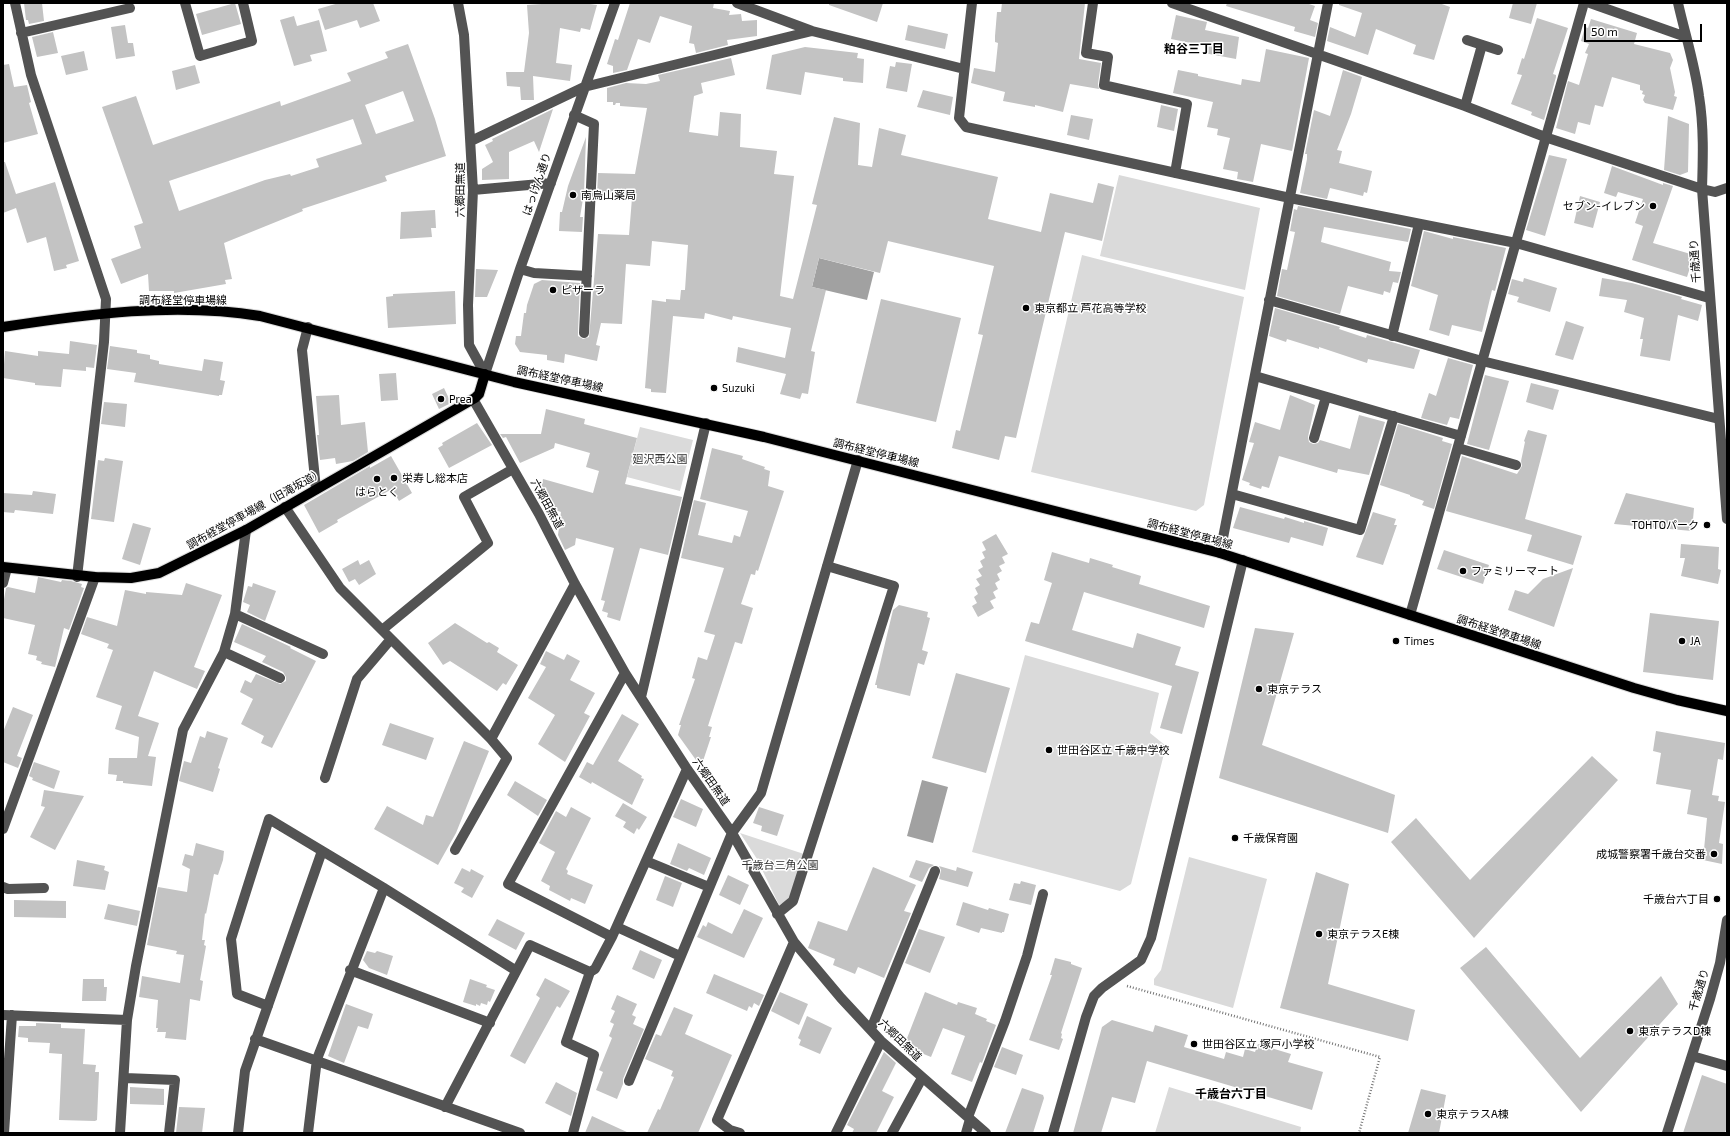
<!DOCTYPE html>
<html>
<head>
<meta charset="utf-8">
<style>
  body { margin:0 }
  #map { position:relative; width:1730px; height:1136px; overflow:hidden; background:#fff; font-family:"Exo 2",sans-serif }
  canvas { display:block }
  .frame { position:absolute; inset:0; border:4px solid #000; pointer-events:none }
  .scale { position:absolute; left:1584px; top:24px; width:118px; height:18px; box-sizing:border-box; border:2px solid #000; border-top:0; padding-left:5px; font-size:12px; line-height:14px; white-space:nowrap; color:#000; -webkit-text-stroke:3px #fff; paint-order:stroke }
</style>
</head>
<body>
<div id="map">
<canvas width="1730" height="1136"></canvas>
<div class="frame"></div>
<div class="scale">50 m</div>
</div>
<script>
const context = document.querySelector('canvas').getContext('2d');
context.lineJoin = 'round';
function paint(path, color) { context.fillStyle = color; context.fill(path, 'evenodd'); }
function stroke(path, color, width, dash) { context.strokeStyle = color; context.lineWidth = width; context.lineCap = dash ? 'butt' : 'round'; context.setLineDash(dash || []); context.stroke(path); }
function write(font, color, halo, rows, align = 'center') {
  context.font = font + ' "Exo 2","Noto Sans JP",sans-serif'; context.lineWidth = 3; context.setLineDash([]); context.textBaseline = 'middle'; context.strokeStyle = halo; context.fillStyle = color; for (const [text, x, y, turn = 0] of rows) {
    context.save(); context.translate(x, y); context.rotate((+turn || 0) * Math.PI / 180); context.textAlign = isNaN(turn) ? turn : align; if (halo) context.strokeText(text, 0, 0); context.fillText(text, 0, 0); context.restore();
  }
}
const green = new Path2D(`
  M1119 175 1260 208 1245 290 1100 256Z
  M1082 255 1244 297 1204 505 1196 511 1031 472Z
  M640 427 693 440 680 491 627 477Z
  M1025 655 1159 693 1150 733 1166 746 1131 884 1120 891 972 852Z
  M740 833 804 854 790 899 779 905 757 859Z
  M1189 857 1267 879 1233 1008 1154 985V979L1161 970Z
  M1169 1087 1301 1127 1300 1133H1155Z`);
const water = new Path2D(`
  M819 258 874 272 867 300 812 287Z
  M922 780 948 787 933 843 907 836Z`);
const building = new Path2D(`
  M24 3H42L44 21 29 24 28 20H26Z
  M235 3 241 24 202 35 196 14Z
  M339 3H373L380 21 360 28 357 20 325 30 318 9Z
  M556 3H583L597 5 590 30 581 28 580 32 560 28 556 63 572 65 570 81 533 76 534 100H521L520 87 507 86 506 72H524L529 33 527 5Z
  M630 3H714L713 8 730 11 729 15 741 14 742 21 757 20V36L727 40 728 45 696 53 694 44 689 43 692 26 660 16 650 43 638 39 627 70 613 73V66L607 64 615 39 618 40Z
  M829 3H883L877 22 829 5Z
  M1002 3H1085L1079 59 1101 63 1098 84 1099 89 1070 84 1063 112 1035 105V107L1003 101 1005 92 971 83 974 68 995 72 998 43 995 42V36L997 12H1001Z
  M1227 3H1306L1315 6 1310 20 1318 23 1315 37 1294 31 1295 27 1226 6Z
  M1339 3H1439L1450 7 1434 60 1413 54 1416 45 1376 29 1368 55 1327 41 1330 27 1355 37 1362 13 1339 5Z
  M1513 3H1537L1531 24 1509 18Z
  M1176 15 1207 22 1205 30 1239 37 1236 59 1204 53 1206 46 1171 39Z
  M294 16 297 26 319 20 327 51 310 55 312 61 294 66 280 20Z
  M1537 18 1568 28 1553 74 1556 75V77L1544 120 1531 115 1532 112 1511 104 1522 75 1517 74 1522 58 1524 59Z
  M1591 19 1637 33 1634 44 1670 53 1673 60 1670 68 1675 92 1674 96 1677 97 1673 110 1645 103 1643 100 1645 95 1642 94 1643 91 1640 90V85L1612 77 1603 107 1595 105 1590 125 1578 122 1575 134 1556 128 1568 81 1579 85 1588 54 1585 53 1589 44 1581 41 1585 27 1588 28Z
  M125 25 128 43H133L135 56 116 59 111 27Z
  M908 25 948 34 945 49 905 40Z
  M53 32 58 53 37 57 32 37Z
  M408 44 435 119 446 156 385 176 387 181 302 209 303 211 224 243 232 279 225 280 226 284 174 293V291H149L148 274 121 284 111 259 141 248 134 226 143 223 102 107 136 96 153 145 280 101 281 106 351 81 347 73 388 58 385 52ZM403 91 414 121 376 134 365 105ZM353 119 362 144 316 159 319 167 291 176 290 174 265 180 179 211 169 181Z
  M805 47 858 53 857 58 864 59 863 83 843 81V78L805 72 801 95 766 89 772 55Z
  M1266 49 1309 58 1292 151 1261 144 1253 182 1237 179 1238 172 1223 169 1230 138 1217 135 1218 129 1207 127 1213 102 1173 93 1178 70 1198 74V76L1241 85 1242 79 1260 82Z
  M84 51 88 70 66 75 61 56Z
  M731 58 735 75 701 83 703 93 694 96 689 132 718 136 720 112 741 114 740 147 777 151 774 174 794 176 780 296 793 299 817 205 812 204 834 117 860 123 858 165 872 167 879 128 906 135 901 155 998 177 988 219 1041 232 1050 193 1093 203 1098 183 1114 187 1102 241 1065 232 1016 438 1005 436 999 460 952 448 956 430 960 431 983 335 978 334 994 266 888 241 880 273 819 258 812 287 826 290 811 351 815 352 808 394 802 393 800 399 780 394 786 374 736 362 738 347 785 358 791 328 733 316 732 320 705 313 704 319 673 316 666 393 651 392V389L645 388 652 300 666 302V299L680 300 681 290H685L688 245 652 241 650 266 626 264 622 324 601 323 596 345 600 346 597 361 565 354 564 363 547 360V355L520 352 515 344 516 336H521L524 313H526L527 305 534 284 542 280 580 283 578 333V336L583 339 589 337 598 234 629 235 632 198 618 197V194H597L598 173 635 174 647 108 620 106V103H616L615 105H613V102H607V88L626 83 646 84 660 81 658 75Z
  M896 62 912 64 907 92 886 88 890 66 895 67Z
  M9 64 14 87 27 85 31 102 29 103 38 134 3 143V65Z
  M195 65 200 83 176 90 172 71Z
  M1343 70 1362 77 1351 114 1337 150 1342 151 1339 163 1372 171 1367 193 1364 192 1363 196 1330 188 1327 199 1300 193 1307 159V154H1305L1314 110 1330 116Z
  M923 90 953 97 950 115 917 107Z
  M1161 105 1178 109 1174 131 1157 127Z
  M553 109 539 152 534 141 509 152V179L482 180V169L493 162 485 145 493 141 492 139Z
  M1071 115 1093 119 1089 140 1067 135Z
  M1668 116 1689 124 1688 172 1680 175 1664 170Z
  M586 137 584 193 580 217H583L582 232 559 231 560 212H562L568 186Z
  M1549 155 1567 159 1545 236 1526 230Z
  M3 162H5L16 194 55 182 79 261 66 265 67 268 54 271 46 237 27 243 16 208 3 213Z
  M1612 166 1663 185V183L1673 186 1653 243 1694 255 1687 277 1632 260 1643 226 1635 223 1643 199 1618 192 1616 197 1604 193Z
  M1580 196 1600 202 1593 228 1574 223Z
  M1298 206 1411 229 1408 242 1324 227 1321 242 1391 262 1389 271 1401 272 1398 283 1393 282 1390 293 1384 291 1383 295 1348 286 1340 314 1277 296 1282 269 1287 270 1295 232 1290 231 1294 209 1297 210Z
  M435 210 436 228H431L432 237 400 239 401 212Z
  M1424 231 1453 239V237L1506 248 1495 291 1492 290 1482 332 1452 325 1449 336 1429 330 1438 295 1411 286Z
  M476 269 498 270 487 297H475Z
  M1524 278 1557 288 1550 312 1517 302 1519 297 1508 294 1512 279 1523 282Z
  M1602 278 1632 283 1682 297 1681 299 1702 305 1698 321 1678 315 1670 361 1640 356 1643 339H1640L1644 318 1624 312 1627 300 1599 296Z
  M455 291 456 324 388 328 386 297 393 296V294Z
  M881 299 961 318 936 422 856 403Z
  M1275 308 1340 327 1339 329 1366 338 1367 335 1420 350 1414 369 1368 359 1367 363 1319 347V349L1287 339 1286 342 1269 336Z
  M1566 321 1584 327 1573 360 1555 355Z
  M70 341 97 345 94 368 86 367V371L63 369 61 387 35 385V383L3 378 5 351 38 356V351L69 354Z
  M110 346 137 350V353L150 355V359L159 361V364L202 371 204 359 223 362 220 380 225 381 222 395H219V396L134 382 136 373 107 369Z
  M1448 358 1473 365 1459 419 1450 417 1447 425 1421 418 1429 393 1436 396Z
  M396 373 398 400 381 401 379 374Z
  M1485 375 1509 381 1489 450 1467 444Z
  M1531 383 1559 390 1553 410 1526 402Z
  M444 388 451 403 439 409 432 394Z
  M339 395 341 425 365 422 368 452 353 461 336 464 335 458 320 460 317 435H319L316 396Z
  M1290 395 1315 405 1308 437 1309 442 1313 444 1318 443 1320 440 1350 449 1359 415 1385 422 1369 475 1338 469 1337 473 1279 456 1269 488 1262 486 1261 489 1249 485 1250 483 1242 480 1254 443 1249 442 1255 422 1280 430Z
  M104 402 127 404 125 427 101 424Z
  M546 409 585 419 584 424 637 438 625 484 682 497 668 555 640 548 620 621 607 617 608 613 602 611 605 601 601 600 614 548 576 538 575 545 565 550 558 535 561 512 552 509 554 503 539 499 543 479 593 493 599 471 586 467 590 453 555 443 554 448 520 463 506 437 503 438 500 434H541Z
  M477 423 492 445 449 468 438 448 443 445 442 443Z
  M1398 424 1443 438 1442 441 1452 444 1434 509 1422 505 1424 501 1410 496V495L1380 485Z
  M1528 430 1547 435 1525 519 1582 536 1573 565 1527 551 1532 535 1446 511 1462 456 1517 474 1522 466 1521 461 1525 442 1524 441Z
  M712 448 743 456 742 459 765 467 764 469 770 471 768 486 784 491 758 571 756 570 755 575 751 574 741 604 753 608 742 644 735 642 708 726 712 727 709 737H711L701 767 678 735 681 725H679L695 679 692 678 698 657 707 660 715 635 704 632 724 568 681 558 694 500 706 503 698 535 732 543 734 535 740 537 748 511 700 499Z
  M391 456 412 493 399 501 392 489 337 520 338 522 319 533 304 505 370 466V468Z
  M105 458 123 461 114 522 91 519 98 460 104 461Z
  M33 491 56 494 53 514 15 510 14 513 3 512V493L32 495Z
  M1626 493 1694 508 1692 531 1614 524Z
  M1240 507 1284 519 1285 517 1304 523V521L1328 528 1323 546 1291 537 1289 543 1233 528Z
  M1373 512 1396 519 1394 525H1397L1383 565 1356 557Z
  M133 523 151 528 140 565 122 559Z
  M996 534 1008 554 1002 557 1005 563 999 566 1002 571 997 574 1000 580 995 583 998 589 993 592 996 598 990 601 994 608 978 617 972 606 977 603 974 597 978 594 975 588 980 585 976 579 982 576 978 570 983 567 980 561 985 558 982 552 986 550 982 542Z
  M1681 544 1719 547 1718 569 1721 570 1718 584 1681 576 1685 558H1680Z
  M1444 550 1489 565 1483 584 1437 569Z
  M1052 552 1089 563 1090 558 1113 565 1112 567 1141 576 1139 584 1210 606 1204 628 1084 592 1072 630 1133 648 1137 633 1181 647 1175 665 1199 672 1182 734 1160 728 1172 686 1025 641 1031 622 1039 624 1052 583 1044 580Z
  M358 560 360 565 369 560 376 574 359 585 355 579 349 582 342 569Z
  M1573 568 1554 627 1508 610 1515 590 1528 594 1543 579Z
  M38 577 61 582 62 580 71 581 82 584 81 587 84 588 69 630 64 628 55 667 41 664 42 662 36 660 37 656 28 654 35 625 3 618V605L6 588 8 587 35 593Z
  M186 583 222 595 194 667 205 671 197 689 154 671 138 716 159 723 148 756 156 757 152 786 123 783V781H116L117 775 108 774 109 758H137L139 737 115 729 122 706 96 697 113 650 107 648 109 644 81 634 87 617 117 626 125 590 146 594V592L182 595Z
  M253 583 276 591 265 621 247 612 250 605 243 602 248 586 252 587Z
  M899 605 928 612 927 617 930 618 922 650 928 652 924 665 918 663 910 696 877 688V685H875L893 610Z
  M1650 613 1719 621 1713 680 1643 672Z
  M455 623 487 643 489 642 499 648 497 652 518 665 506 685 503 683 497 691 450 661 443 665 428 643Z
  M242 624 291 647 290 648 316 661 272 748 261 743 264 736 241 724 253 699 240 692 245 680 251 683 256 674 280 684 286 681V677L283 672 262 662 266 656 234 642Z
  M1255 628 1294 633 1262 745 1395 795 1388 833 1219 778Z
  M546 651 564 660 567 654 580 661 570 680 595 693 584 713 590 716 565 762 538 744 555 715 528 698 546 667 540 664Z
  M956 673 1010 688 986 773 932 758Z
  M13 707 33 715 17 756 22 758 18 768 3 762V732Z
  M622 714 639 724 618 761 642 776 641 778 644 779 632 805 592 782 591 784 579 777 587 762 593 765Z
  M390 723 434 738 426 760 382 745Z
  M207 731 228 738 218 768 220 769 213 792 179 781 184 761 191 763 200 736 205 738Z
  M1656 731 1725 743 1723 760 1718 759 1712 795 1719 796 1718 801 1725 802 1719 843 1723 844 1722 864 1703 860 1707 818 1687 814 1691 790 1656 784 1661 753 1653 751Z
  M464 741 489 751 456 833 438 865 374 829 387 806 423 825 426 815 433 817Z
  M1592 756 1618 780 1474 938 1391 842 1416 818 1470 880Z
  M34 762 60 771 54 789 32 780 33 778 29 776Z
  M515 781 547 800 538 816 507 795Z
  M44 790 84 796 55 850 30 837 45 807 41 806Z
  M681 799 703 809 696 827 673 817Z
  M623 803 647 817 639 830 637 828 634 834 623 827 626 822 615 816Z
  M571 807 591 818 566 869 568 871 567 874 593 885 585 904 571 898 570 901 549 890 550 886 541 881 555 852 539 843 556 811 566 817Z
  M759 807 784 815 777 836 761 831 762 826 753 823Z
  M196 843 224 851 223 860 218 875 214 874 206 914 205 913 202 940H205L204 945 206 946 200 980 203 981 200 1001 190 999 186 1040 165 1038 166 1032H157L158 1028H156L158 1000 139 997 142 976 180 983 184 955 176 954 177 951 147 945 158 887 187 892 190 869 182 865 185 854 193 856Z
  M678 843 711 858 704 875 689 868 687 871 670 864Z
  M77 860 105 866 104 870 109 872 105 890 73 886Z
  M916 860 934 865 929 868 922 882 909 877Z
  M939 866 956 871 957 867 973 872 968 887 939 879 941 870Z
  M873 867 916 885 904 911 911 913 884 978 858 967 855 974 833 965 835 959 808 948 818 921 847 931Z
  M462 868 470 872 471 869 484 876 472 898 461 892 464 888 454 883Z
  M1316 872 1349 884 1328 984 1415 1010 1408 1041 1280 1008Z
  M728 875 749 885 740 905 719 895Z
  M665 876 682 883 673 907 656 900Z
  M1021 881 1036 885 1031 905 1009 900 1014 883 1020 884Z
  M14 900 66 901V918L14 917Z
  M963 902 988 910 989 908 1009 914 1004 932H1002V933L981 928 979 933 956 925Z
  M108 904 140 911 137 926 104 919Z
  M744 909 763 918 744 958 697 937 703 925 706 927 708 922 732 934Z
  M497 919 525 933 516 950 488 935Z
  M919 929 945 937 930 973 905 963Z
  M1486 947 1580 1058 1661 976 1678 1004 1581 1112 1460 968Z
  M640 950 662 960 654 979 632 969Z
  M367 951 375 953 377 951 393 956 387 975 369 968 363 960Z
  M1055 958 1071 962V964L1082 968 1061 1033 1062 1034 1061 1038 1063 1039 1059 1050 1029 1040 1052 975H1050Z
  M714 974 764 995 759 1006 754 1003 752 1008 749 1006 747 1011 706 993Z
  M545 978 570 991 560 1008 557 1006 525 1064 510 1056 540 998 536 995Z
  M83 979H104V987H107L106 1001H82Z
  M470 979 487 985 486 987 495 990 490 1002 488 1001 487 1005 481 1003 480 1006 476 1004V1006L463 1002Z
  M780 992 808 1004 799 1025 771 1011Z
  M925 992 957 1005 958 1002 977 1008 975 1014 987 1019 986 1021 996 1025 982 1063 980 1062 972 1082 951 1074 965 1036 943 1028 931 1057 904 1046Z
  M617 995 637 1004 632 1015 636 1017 633 1024 644 1029 623 1079V1084L617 1099 596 1090 603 1072 599 1070 612 1038 609 1036 614 1024 610 1022 615 1011 611 1009Z
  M346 1004 373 1014 368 1029 358 1026 344 1063 328 1056Z
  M674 1007 693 1015 685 1034 732 1055 698 1133H647L658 1109 660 1110 674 1077 671 1076 673 1071 645 1059 656 1034 661 1036Z
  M807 1016 832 1028 820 1054 799 1045 801 1040 798 1038Z
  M1112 1020 1153 1032 1155 1025 1188 1035 1184 1047 1224 1059 1226 1052 1243 1057 1245 1049 1255 1052 1258 1044 1291 1054 1288 1062 1323 1072 1312 1110 1147 1061 1135 1103 1112 1097 1101 1133H1073L1102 1027Z
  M36 1023 61 1024V1028L85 1029 83 1064 96 1065 95 1072H99L97 1120 95 1121 59 1120 62 1054 49 1053 50 1043 28 1042V1038L18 1037 19 1026H36Z
  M1002 1047 1023 1055 1016 1075 994 1067Z
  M884 1052 896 1063 882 1091 894 1097 876 1133H852L854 1129 847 1125Z
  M1702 1075 1727 1084V1126L1725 1133H1683Z
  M556 1082 577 1093 571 1116 545 1103Z
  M130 1087 164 1089V1105L130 1104Z
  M1022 1088 1043 1095 1044 1098 1033 1133H1005Z
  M1421 1089 1446 1095 1439 1133H1408Z
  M179 1107 205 1108 202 1133H176Z
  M592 1116 629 1133H585Z`);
const path = new Path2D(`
  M1127 986 1380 1057 1359 1133`);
const minor = new Path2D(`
  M15 3 31 75 106 299 104 342 77 577
  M185 3 200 56 252 41 243 3
  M458 3 464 35 473 190 468 305 469 345 485 374
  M737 3 812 31 964 69
  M972 3 959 118 966 127 1290 198 1516 243 1709 298
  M1093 3 1086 53 1108 57 1104 85 1187 104 1175 173
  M1172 3 1465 106 1545 137 1702 189 1715 192 1727 188
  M1590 3 1686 37
  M1678 3C1685 34 1695 65 1699 96 1704 127 1703 158 1702 189L1727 519
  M21 33 130 8
  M1467 40 1498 50
  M1465 106 1482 45
  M574 115 594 124 584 333
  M471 141 584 87 812 31
  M473 190 551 183
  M520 269 534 273 587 276
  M1269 300 1482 361 1719 419
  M308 327 302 350 316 489
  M1392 336 1419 224
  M485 374 520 269 615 3
  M1255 376 1461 436
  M473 399 539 514 575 584 625 673 687 769 732 833 794 942 841 998 881 1041 986 1133
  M1314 438 1326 397
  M1458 448 1516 465
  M1232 494 1360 530 1394 416
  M285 507 340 588 491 739 575 584
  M1220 553 1328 3
  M3 583 7 568
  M235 614 323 654
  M1410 615 1584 3
  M382 630 488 543 464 497 513 469
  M224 652 280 678
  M641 697 706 423
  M325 778 357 679 391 639
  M3 829 95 577
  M455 850 507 758 491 739
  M646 861 709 887
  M3 887 8 889 44 888
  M777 914 793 901 894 586 827 566
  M617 927 680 956
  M612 937 508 884 625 673
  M350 970 490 1023
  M268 1006 237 994 231 939 269 819 384 888 515 970
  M3 1015 127 1020
  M871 1029 935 871
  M255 1039 520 1133
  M1692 1056 1727 1066
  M125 1078 175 1080 169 1133
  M629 1081 732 833 761 793 858 460
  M445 1107 530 945 590 972
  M968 1117 1005 1021 1027 956 1043 894
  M4 1133 12 1015
  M120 1133 127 1020 136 966 183 730 224 652 235 614 246 530
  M238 1133 245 1071 322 851
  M308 1133 317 1059 384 888
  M573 1133 594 1055 566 1042 590 972 595 969 612 937 687 769
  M740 1133 730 1130 717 1120 794 942
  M836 1133 881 1041
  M892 1133 922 1078
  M966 1133 970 1119
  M1053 1133 1086 1017 1094 996 1102 988 1141 960 1151 938 1243 560
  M1667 1133 1710 999 1720 963 1727 920`);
const major = new Path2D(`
  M3 327C87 314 175 302 260 316L514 382 764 437 1220 553 1634 688 1677 700 1727 711
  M3 567 95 577 131 578 159 573 246 530 475 398 479 394 485 374`);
const markers = [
  [573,195,4,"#000"],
  [1653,206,4,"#000"],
  [553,290,4,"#000"],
  [1026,308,4,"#000"],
  [714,388,4,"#000"],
  [441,399,4,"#000"],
  [394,478,4,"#000"],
  [377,479,4,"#000"],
  [1707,525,4,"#000"],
  [1463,571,4,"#000"],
  [1396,641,4,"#000"],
  [1682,641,4,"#000"],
  [1259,689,4,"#000"],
  [1049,750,4,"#000"],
  [1235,838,4,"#000"],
  [1714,854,4,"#000"],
  [1717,899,4,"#000"],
  [1319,934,4,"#000"],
  [1630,1031,4,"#000"],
  [1194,1044,4,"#000"],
  [1428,1114,4,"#000"]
];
const streetNames = [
  ["はっけん通り",537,184,-71],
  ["六郷田無道",460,190,-90],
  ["千歳通り",1695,261,-94],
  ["調布経堂停車場線",183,300],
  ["調布経堂停車場線",560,379,12],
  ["調布経堂停車場線",876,453,14],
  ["六郷田無道",547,504,61],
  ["調布経堂停車場線（旧滝坂道）",255,509,-29],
  ["調布経堂停車場線",1190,534,15],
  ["調布経堂停車場線",1499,632,18],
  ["六郷田無道",711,782,55],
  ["千歳通り",1699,990,-73],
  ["六郷田無道",900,1040,44]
];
const poiNames = [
  ["南烏山薬局",581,195],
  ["セブン-イレブン",1645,206,"right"],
  ["ピザーラ",561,290],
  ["東京都立 芦花高等学校",1034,308],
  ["Suzuki",722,388],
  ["Prea",449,399],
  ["栄寿し総本店",402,478],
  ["はらとく",377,492,"center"],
  ["TOHTOパーク",1699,525,"right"],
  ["ファミリーマート",1471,571],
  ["Times",1404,641],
  ["JA",1690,641],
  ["東京テラス",1267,689],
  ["世田谷区立 千歳中学校",1057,750],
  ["千歳保育園",1243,838],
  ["成城警察署千歳台交番",1706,854,"right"],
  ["千歳台六丁目",1709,899,"right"],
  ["東京テラスE棟",1327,934],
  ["東京テラスD棟",1638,1031],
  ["世田谷区立 塚戸小学校",1202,1044],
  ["東京テラスA棟",1436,1114]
];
const parkNames = [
  ["廻沢西公園",660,459],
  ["千歳台三角公園",780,865]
];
const neighbourhoodNames = [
  ["粕谷三丁目",1194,49],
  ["千歳台六丁目",1231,1094]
];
paint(green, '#dadada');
paint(water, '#a1a1a1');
paint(building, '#c3c3c3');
stroke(major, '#dbdbdb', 12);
stroke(path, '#757575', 2.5, [1, 2]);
stroke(minor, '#535353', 10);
stroke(major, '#000', 10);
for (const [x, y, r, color] of markers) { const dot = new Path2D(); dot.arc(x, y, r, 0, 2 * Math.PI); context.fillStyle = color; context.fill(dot); stroke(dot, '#fff', 1.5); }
write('11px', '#000', '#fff', streetNames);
write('11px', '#000', '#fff', poiNames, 'left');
write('11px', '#313131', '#fff', parkNames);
write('bold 12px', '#000', '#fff', neighbourhoodNames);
</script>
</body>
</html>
